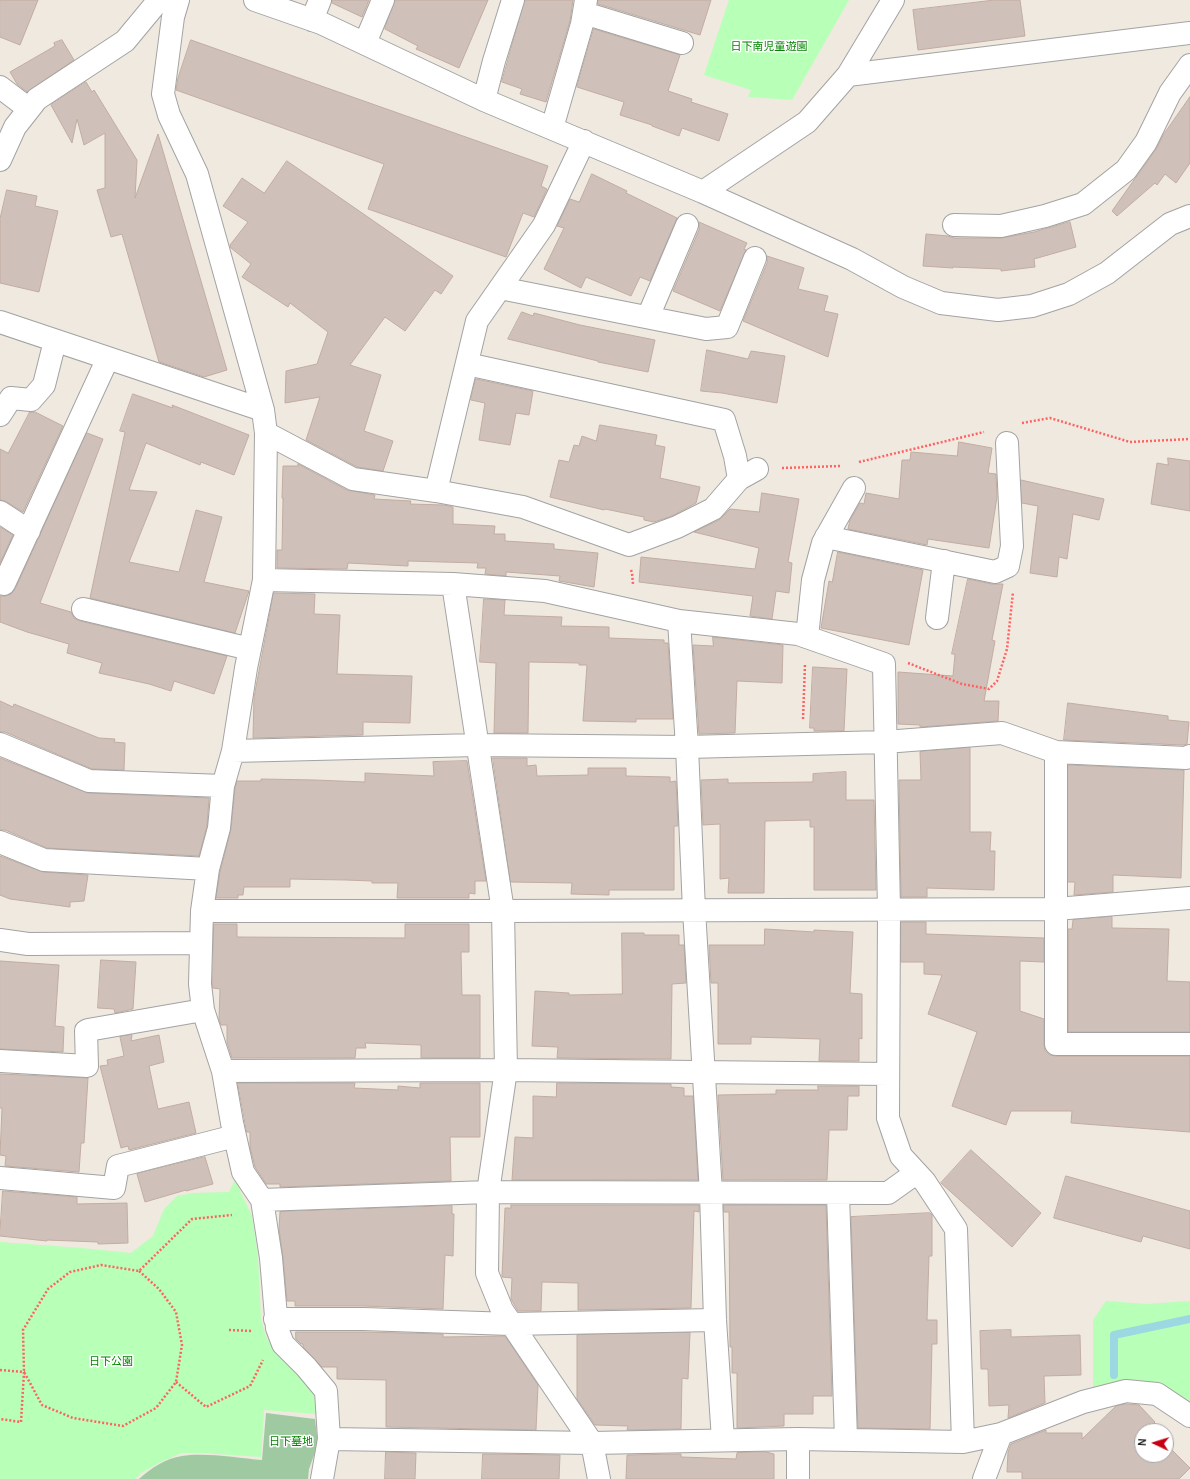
<!DOCTYPE html>
<html>
<head>
<meta charset="utf-8">
<style>
  body { margin:0 }
  #map { position:relative; width:1190px; height:1479px; overflow:hidden; background:#efe9e0; font-family:Karla,sans-serif }
  canvas { display:block }
  .north { position:absolute; left:1134px; top:1423px; width:40px; height:40px; box-sizing:border-box; background:#fff; border:1px solid #a4a4a4; border-radius:50%; rotate:274deg; font-size:11px; font-weight:700; line-height:16px; text-align:center; color:#1c1c1c }
  .north::after { content:''; display:block; margin:auto; width:14px; height:18px; background:#c80013; clip-path:polygon(50% 0,100% 100%,50% 72%,0 100%) }
</style>
</head>
<body>
<div id="map">
<canvas width="1190" height="1479"></canvas>
<div class="north">N</div>
</div>
<script>
const context = document.querySelector('canvas').getContext('2d');
context.lineJoin = 'round';
function paint(path, color) { context.fillStyle = color; context.fill(path, 'evenodd'); }
function stroke(path, color, width, dash) { context.strokeStyle = color; context.lineWidth = width; context.lineCap = dash ? 'butt' : 'round'; context.setLineDash(dash || []); context.stroke(path); }
function write(font, color, halo, rows, align = 'center') {
  context.font = font + ' Karla,"Noto Sans JP",sans-serif'; context.lineWidth = 3; context.setLineDash([]); context.textBaseline = 'middle'; context.strokeStyle = halo; context.fillStyle = color; for (const [text, x, y, turn = 0] of rows) {
    context.save(); context.translate(x, y); context.rotate((+turn || 0) * Math.PI / 180); context.textAlign = isNaN(turn) ? turn : align; if (halo) context.strokeText(text, 0, 0); context.fillText(text, 0, 0); context.restore();
  }
}
const cemetery = new Path2D(`
  M266 1413 315 1419 318 1444 309 1469 308 1479H139C150 1469 166 1458 182 1456 205 1452 238 1458 262 1460Z`);
const park = new Path2D(`
  M729 0H849L792 100 748 97 751 90 704 75Z
  M235 1180 252 1216 258 1256 261 1319 266 1337 275 1350 313 1390 317 1414 264 1410 261 1457 203 1453H181L159 1463 141 1473 135 1479H0V1242L81 1248 131 1253 153 1236 164 1209 177 1196 193 1193 229 1192Z
  M1106 1301 1146 1304 1190 1301V1410L1139 1380 1093 1390V1320Z`);
const stream = new Path2D(`
  M1114 1375V1335L1190 1319`);
const building = new Path2D(`
  M0 0H38L20 45 0 37Z
  M332 0H369L362 17 332 3Z
  M395 0H488L459 68 416 49 418 46 385 29Z
  M525 0H573L570 21 546 102 520 94 522 89 502 82Z
  M598 0H711L700 35 598 4Z
  M995 0H1020L1025 36 918 50 913 10Z
  M594 29 680 55 668 91 692 99 691 102 728 114 719 141 682 128 679 136 652 126V125L620 115 624 102 577 87Z
  M62 40 74 60 27 92 17 84 10 72 55 46 54 43Z
  M191 40 548 166 541 186 547 189 534 217 523 213 506 257 368 209 384 164 176 90 178 78Z
  M86 82 92 92 94 90 137 160 135 198 158 134 227 370 204 377 159 362 122 234 111 237 97 190 105 188V133L84 145 77 119 72 143 51 105Z
  M1190 97V163L1176 183 1165 174 1157 185 1155 183 1117 216 1112 211 1156 149 1164 134Z
  M287 161 453 276 441 294 435 290 405 331 385 317 350 365 381 375 364 431 393 441 383 471 357 467 306 440 320 397 285 403 286 371 317 364 328 332 290 303 288 307 242 277 251 264 231 248 230 245 248 222 223 206 242 178 264 193Z
  M592 174 627 191 626 193 677 218 650 281 640 277 631 296 586 277 581 288 544 269 564 228 557 226 570 199 579 202Z
  M7 190 37 196 35 206 58 211 39 292 0 283V219Z
  M699 222 747 243 744 249 746 250 720 311 673 291 699 230Z
  M1070 222 1076 247 1034 259 1035 267 1001 271V269L953 267V268L923 266 926 234 948 236 954 238H1001L1034 232Z
  M767 256 804 268 798 289 828 296 824 311 838 314 828 357 743 321 767 263Z
  M522 312 533 316 534 313 580 325 655 340 648 372 598 362V361L508 339Z
  M707 350 748 359 751 351 785 356 777 403 722 393 701 391Z
  M476 379 533 391 529 415 516 413 510 445 479 440 485 403 471 400Z
  M133 394 173 408 172 405 249 435 234 475 201 462 200 465 146 443 129 490 157 492 129 562 179 572 196 510 222 517 204 582 249 591 235 633 90 598 125 432 120 431Z
  M30 412H35L63 426 23 512 7 502 0 500V449L8 453Z
  M600 425 657 435 655 445 665 447 660 478 700 487 696 503 672 516 654 522 644 520V517L605 509 604 510 550 497 559 460 569 462 574 445 579 446 582 436 596 441Z
  M87 433 103 439 40 603 71 612 74 618 80 621 227 656 214 694 174 681 171 691 149 684 99 673 102 663 67 653 69 644 27 632 0 622V596H6L11 594 15 589Z
  M959 442 992 448 988 473 996 474 997 497 989 548 928 539 927 545 848 529 850 520 860 503 864 504 866 493 899 499 902 460H910L911 452 957 456Z
  M1168 458 1190 461V511L1151 504 1157 463 1168 465Z
  M298 464 347 490 375 495 374 499 411 501 410 504 444 505 453 507V524L495 526 494 534H505V541L554 544V549L598 553 594 587 559 581 560 576 506 572V576L485 574 486 568H477L478 563 408 561V566L348 563 347 569 277 568V550H282L283 499H284L282 498 283 466H298Z
  M1021 480 1104 499 1099 520 1073 514 1067 559 1059 557 1057 577 1030 573 1038 506 1022 503Z
  M762 493 799 499 788 562 792 563 789 593 776 591 772 619 750 616 753 596 639 582 641 557 755 569 759 548 694 532 719 520 730 509 759 512Z
  M0 527 13 535 0 563Z
  M838 552 923 570 909 645 821 628 829 581 832 582Z
  M968 579 992 584H1003L992 640 995 641 984 701H999L998 721 920 727V725L898 724V672L953 676 955 654H952Z
  M274 593 315 594 314 614 340 615 337 674 412 676 410 723 363 722V735L253 738 254 698Z
  M484 599 505 600 504 615 562 617 561 626 609 627V638L664 640V643H668L673 719H636V722L583 721 587 665H579V663L529 662 528 733H494L496 663 480 662Z
  M713 637 783 645 782 683 737 681 735 733 699 734 693 645 713 646Z
  M813 667 847 669 844 731H814V728H810Z
  M0 701 13 707 14 704 99 738 115 739 114 742 125 743 124 770 92 769 5 732H0Z
  M1068 703 1168 716V720L1189 722 1187 744 1183 745 1064 740Z
  M970 748V832H991L990 851H995L994 890 927 888V897H901L899 780H921L920 752Z
  M0 758 88 793 209 798 207 826 199 856 47 848 5 830H0Z
  M493 758H527V766L536 765 537 776 588 775V768H626V776L670 777V782L676 781 678 826H674V890H609V895L571 894 572 883 511 882Z
  M467 761 486 881H475V894L469 893V898H397L398 883H372V881L346 880 290 879V887H244L243 895H238V898H216L220 872 231 829 235 788 237 781H261V779L315 780 365 782V773L434 776 433 762Z
  M1068 765 1184 770 1181 878 1113 875V892L1074 895 1075 882H1068Z
  M846 772V800H874L876 890H814V827H810V820L765 821 764 893H728L729 878 720 879V824L703 825 701 780 728 779V783L813 782V774Z
  M0 856 43 872 88 875 84 901 70 902V907L10 899 0 895Z
  M1112 917V928L1169 929 1167 981 1190 982V1032H1068V929H1072L1073 920Z
  M901 922H926V934L1044 938V962L1020 961V1011L1044 1019V1044L1045 1051 1050 1055 1056 1056H1190V1132L1071 1123 1072 1111H1011L1006 1125 952 1106 977 1032 928 1014 942 975 924 974V962H901Z
  M214 924H237V937L405 938V924H469V952H461L462 995H480V1058H421V1045L365 1043 366 1048H356L355 1058H232L227 1042V1025H221L219 1020 220 989 213 988Z
  M765 929 814 932V930L853 932 850 993 862 994V1039L859 1038V1061H819L820 1039 751 1037V1044H718V983H711L709 945H764Z
  M622 933H644V935H679V945H684L686 983 672 984 671 1059 557 1058 558 1047 532 1046 535 991 569 993V995L622 994Z
  M101 960 136 962 133 1009 115 1013 114 1009 98 1008Z
  M0 961 59 965 55 1026 64 1027 63 1052 0 1049Z
  M132 1035 131 1041 159 1035 164 1062 149 1066 158 1109 189 1102 196 1133 129 1150 128 1146 121 1148 100 1066 108 1065 107 1060 124 1056 120 1037Z
  M0 1074 88 1078 84 1143H81L79 1172 5 1166 6 1156 0 1155 2 1108H0Z
  M238 1083H355L354 1088 398 1090V1086L420 1088V1083H480V1137H450L451 1181 280 1187V1184H266L255 1167 250 1147V1132H247Z
  M557 1083 671 1084V1087L684 1088V1096H693L698 1180H512L515 1137 533 1138V1096L556 1097Z
  M818 1086H859V1096H848L847 1130H829L827 1180H723L718 1095 776 1094V1090H818Z
  M971 1150 1041 1213 1012 1247 941 1183Z
  M205 1157 213 1184 186 1191V1190L145 1202 137 1174Z
  M1066 1176 1190 1211V1249L1143 1236 1141 1242 1054 1218Z
  M3 1191 77 1197V1204L127 1203 128 1243 98 1244V1242L47 1240V1241L0 1236Z
  M511 1205H699V1212L694 1211 691 1308 578 1310V1283L542 1282 541 1311H518L511 1299 512 1278 502 1277V1276L505 1208H511Z
  M724 1205H826L832 1396H813V1414H784V1426L737 1428V1373H732V1347H730L729 1212H724Z
  M452 1206V1214H454L453 1256 445 1255 443 1309 363 1306H295V1301H287L283 1257 279 1229 280 1212Z
  M930 1213 932 1215V1256H929L927 1320H937V1344H932L930 1429 858 1428 851 1217Z
  M1011 1330V1337L1080 1335 1081 1375 1044 1376 1045 1403 1008 1418 1009 1405 989 1406 988 1369H981L980 1331Z
  M296 1332H363L443 1334V1337L505 1336 538 1385 536 1430 386 1427V1380L337 1379V1367H322L303 1347V1344H301L296 1339Z
  M690 1333 688 1379 682 1378 681 1429 627 1430 628 1426 595 1425 577 1399V1335Z
  M1127 1404 1139 1405 1155 1422 1150 1427 1154 1431H1142V1455H1166V1444L1190 1468 1179 1479H1022V1472H1007L1008 1452 1011 1444 1046 1430V1433H1082V1439L1116 1406Z
  M386 1452 416 1453 415 1479H385Z
  M766 1452 774 1454V1479H626L627 1455 681 1454V1457L736 1459 737 1453Z
  M483 1454 560 1455 559 1479H482Z`);
const path = new Path2D(`
  M1022 423 1050 418 1130 442 1190 439
  M859 462 984 432
  M782 468 841 466
  M631 570 632 573 633 584
  M908 663 962 684 989 689 997 681 1007 649 1013 592
  M803 719 805 664
  M139 1271 159 1289 176 1312 182 1345 176 1382 156 1408 123 1426 73 1418 42 1405 24 1372 23 1330 48 1289 70 1272 101 1265 139 1271 192 1219 232 1215
  M229 1330 253 1331
  M0 1370 24 1372 21 1422 0 1419
  M176 1382 206 1407 250 1386 263 1360`);
const minor = new Path2D(`
  M178 0 173 17 163 94 169 115 197 174 263 410 266 433 264 580 246 668 233 751 223 786 219 828 208 869 202 911 200 984 203 1010 223 1071 232 1123 243 1172 262 1200 271 1258 277 1328 283 1344 306 1367 326 1391 329 1439 322 1479
  M255 0 321 23 484 100 703 192 852 259 903 287 941 303 998 310 1032 306 1069 294 1107 273 1170 224 1190 216
  M584 13 682 43
  M312 20 320 0
  M365 43 383 0
  M848 75 1190 33
  M0 87 29 109
  M484 100 494 61 513 0
  M552 128 582 24 586 0
  M0 160 15 127 37 99 125 41 159 0
  M703 192 807 122 848 75 893 0
  M954 225 1001 226 1045 216 1083 204 1126 170 1146 142 1170 93 1190 65
  M500 288 706 329 727 327 755 258
  M648 317 687 225
  M0 322 263 410
  M467 364 724 420 735 456 739 479
  M0 415 11 398 31 400 44 385 55 341
  M266 433 353 479 436 491 523 507 629 545 677 527 713 509 739 479 757 469
  M436 491 477 321 544 225 584 141
  M0 512 29 531
  M826 537 995 572 1008 566 1012 546 1007 443
  M264 580 453 584 545 591 679 621 798 634 884 664 889 910 888 1118 901 1156 925 1182 956 1229 963 1442
  M4 584 108 358
  M453 584 503 911 506 1070 488 1192 487 1273 502 1310 592 1443 599 1479
  M83 609 250 649
  M937 618 944 561
  M679 621 687 747 694 910 711 1193 715 1320 723 1440
  M807 637 813 580 823 543 854 488
  M0 744 89 781 223 786
  M233 751 477 745 687 747 885 742 1002 733 1056 752 1186 758 1190 756
  M1056 752V1044H1190
  M0 842 44 860 208 869
  M202 911H503L1056 909 1190 898
  M0 940 28 944 201 943
  M0 1061 87 1066 86 1031 88 1030 203 1010
  M223 1071 506 1070 888 1074
  M0 1178 114 1188 118 1166 235 1136
  M838 1194 846 1439
  M262 1200 488 1192 888 1193 916 1173
  M275 1319H363L511 1324 715 1320
  M329 1439 592 1443 798 1439 963 1442 1001 1434 1083 1402 1126 1391 1157 1394 1190 1416
  M798 1439V1479
  M984 1479 1001 1434`);
const parkNames = [
  ["日下南児童遊園",769,47],
  ["日下公園",111,1362],
  ["日下墓地",291,1442]
];
paint(cemetery, '#9fcaa1');
paint(park, '#b8ffb7');
stroke(stream, '#9cd8e2', 8);
paint(building, '#cfc1b9');
stroke(building, '#c2aca1', 1);
stroke(minor, '#a3a3a3', 24);
stroke(path, '#ff6261', 2.5, [2, 2]);
stroke(minor, '#fff', 22);
write('11px', '#028400', '#fff', parkNames);
</script>
</body>
</html>
